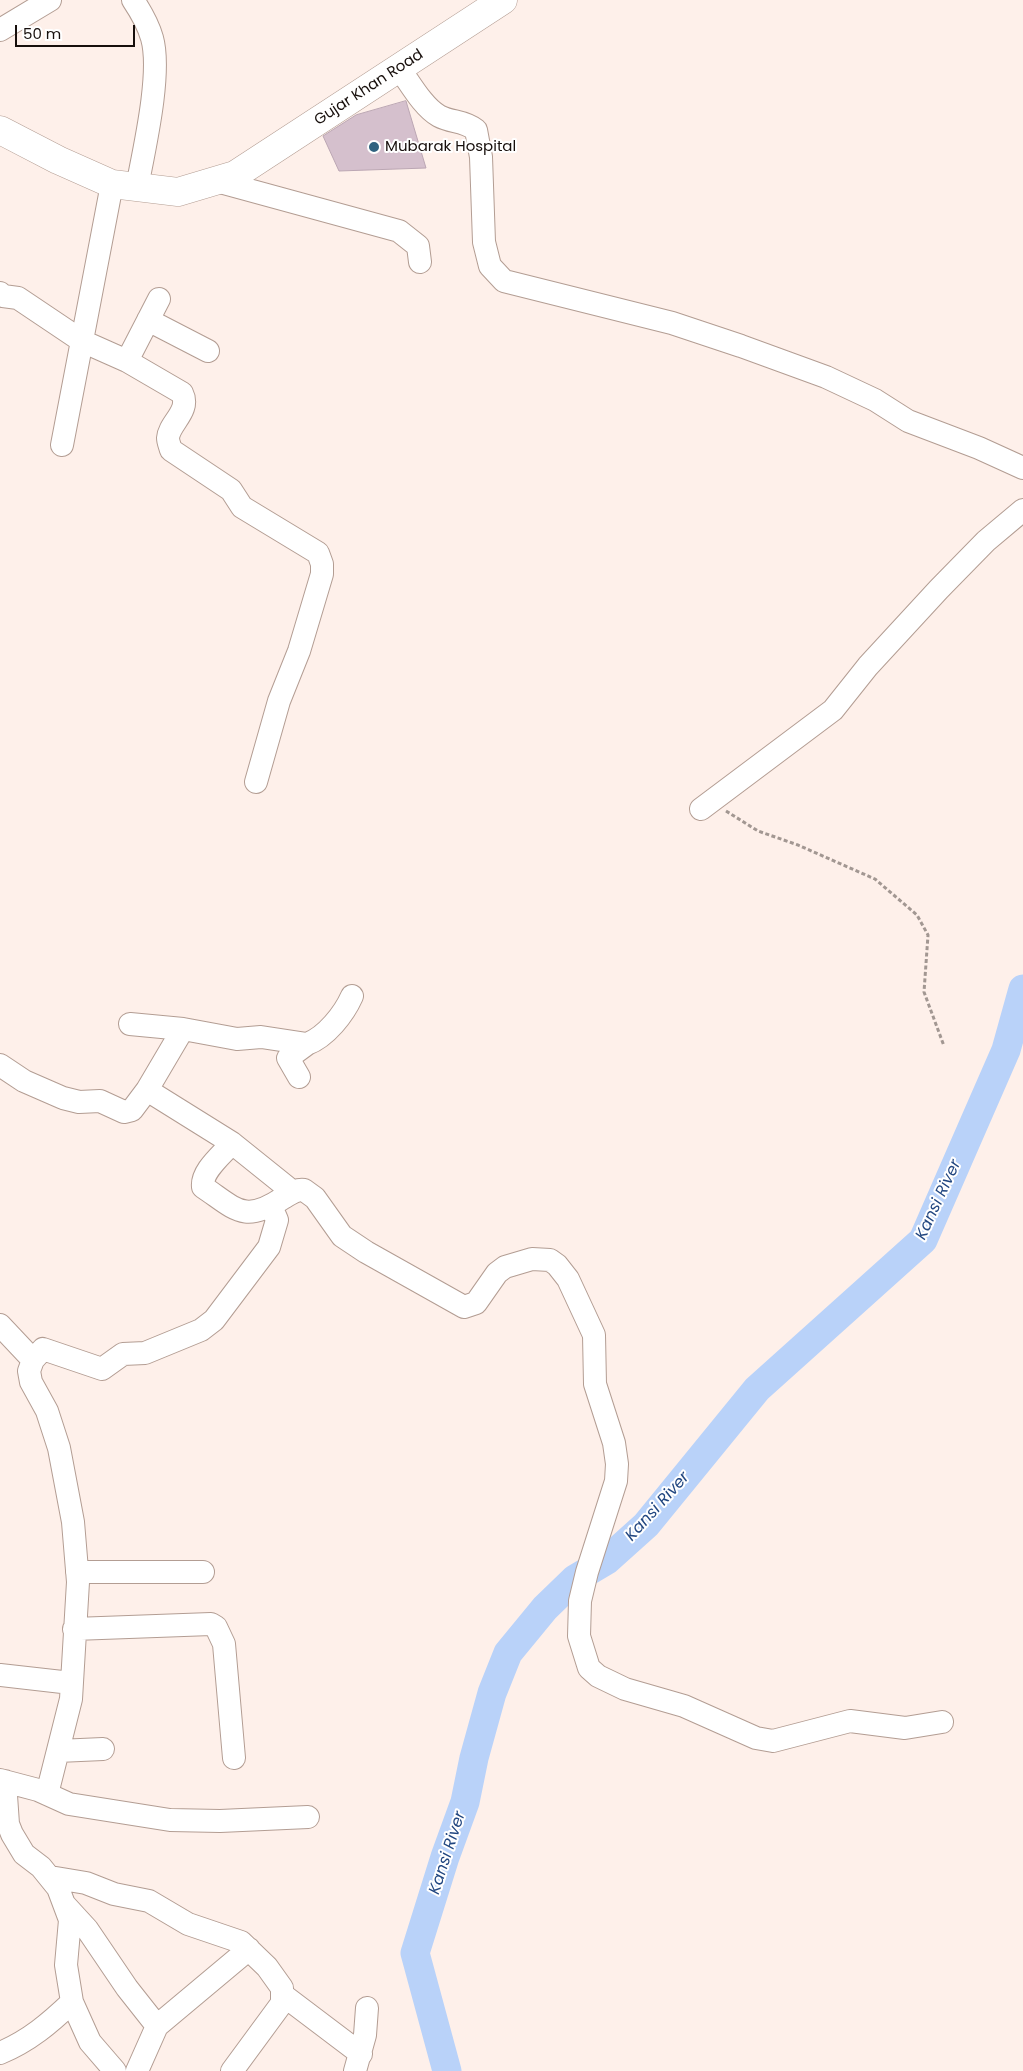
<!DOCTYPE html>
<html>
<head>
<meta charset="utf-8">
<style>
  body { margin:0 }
  #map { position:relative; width:1023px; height:2071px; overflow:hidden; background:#fef0ea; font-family:Poppins,sans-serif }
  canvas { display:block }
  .scale { position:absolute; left:15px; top:25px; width:120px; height:22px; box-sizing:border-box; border:2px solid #170f0c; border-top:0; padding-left:6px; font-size:15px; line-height:18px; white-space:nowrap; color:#170f0c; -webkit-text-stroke:4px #fff; paint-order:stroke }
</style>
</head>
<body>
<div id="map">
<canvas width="1023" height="2071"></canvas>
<div class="scale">50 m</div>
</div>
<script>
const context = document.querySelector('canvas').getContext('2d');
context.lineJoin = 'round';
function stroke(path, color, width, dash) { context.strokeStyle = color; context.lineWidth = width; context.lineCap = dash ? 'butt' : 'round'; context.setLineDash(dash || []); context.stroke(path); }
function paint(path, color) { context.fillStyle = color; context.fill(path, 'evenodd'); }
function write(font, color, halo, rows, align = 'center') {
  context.font = font + ' Poppins,sans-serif'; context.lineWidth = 4; context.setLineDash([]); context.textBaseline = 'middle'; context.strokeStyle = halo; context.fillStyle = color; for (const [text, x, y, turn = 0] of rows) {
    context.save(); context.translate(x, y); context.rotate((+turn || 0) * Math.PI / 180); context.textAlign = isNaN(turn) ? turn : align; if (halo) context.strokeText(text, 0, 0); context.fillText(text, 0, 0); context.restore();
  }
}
const river = new Path2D(`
  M447 2071 415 1953 445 1857 465 1802 474 1758 492 1693 508 1653 545 1608 575 1579 607 1560 646 1525 757 1389 923 1240 1006 1050 1023 989`);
const building = new Path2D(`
  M406 101 426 168 339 171 323 136 356 115Z`);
const path = new Path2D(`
  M726 811 758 831 798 845 875 879 917 915 928 935 924 992 944 1046`);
const minor = new Path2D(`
  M133 0C141 12 148 24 152 38 162 73 144 150 137 187
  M0 30 50 0
  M399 68C410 83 423 107 439 116 452 123 463 120 476 130L481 157 484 242 490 266 504 281 672 323 741 346 826 377 875 400 908 421 979 448 1023 468
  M216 181 399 231 418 246 420 262
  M0 293 3 296 18 298 82 341 127 361 182 393C191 411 169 423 168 438 168 442 170 446 171 450L231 490 242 507 318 553 322 564V574L299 651 279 701 256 782
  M148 320 208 351
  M127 361 159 299
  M62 445 112 184
  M701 809 833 710 868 666 939 589 986 541 1023 510
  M130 1024 183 1029 237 1039 261 1037 307 1044C326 1037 344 1014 352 996
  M0 1065 24 1081 63 1098 79 1102 100 1101 124 1112 132 1110 147 1090 232 1143 293 1192
  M299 1077 288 1058 307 1044
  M147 1090 183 1029
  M232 1143C222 1155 201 1171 203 1187 236 1209 244 1224 283 1198 290 1194 296 1189 304 1190L315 1198 342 1236 366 1252 464 1307 476 1303 497 1273 505 1267 532 1259 550 1260 557 1265 568 1279 594 1335 595 1384 614 1443 617 1464 616 1481 587 1572 580 1601 579 1636 589 1668 598 1676 625 1689 684 1706 756 1738 773 1741 850 1721 905 1728 942 1722
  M0 1325 33 1360 29 1371 31 1382 47 1411 59 1448 73 1522 78 1582 71 1699 47 1794
  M33 1360 43 1349 102 1369 123 1354 145 1353 201 1330 214 1320 269 1247 277 1220 271 1206
  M77 1572H203
  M74 1629 211 1624 216 1627 224 1644 234 1758
  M0 1675 71 1683
  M58 1751 103 1749
  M0 1780 38 1790 69 1804 170 1820 220 1821 308 1817
  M5 1781 8 1824 12 1834 24 1854 41 1867 58 1888 70 1920 66 1965 72 2002 90 2042 115 2071
  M50 1877 86 1883 114 1894 149 1901 188 1924 241 1942 267 1967 282 1988V2003L232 2071
  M65 1905 87 1929 127 1988 157 2026
  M283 1995 361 2054
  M0 2053C29 2041 50 2023 72 2002
  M137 2071 157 2026 249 1949
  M355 2071 365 2035 367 2008`);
const major = new Path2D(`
  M0 130 58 160 112 184 178 192 235 175 503 0`);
const markers = [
  [374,147,6,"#2f627f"]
];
const streetNames = [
  ["Gujar Khan Road",369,88,-33]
];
const poiNames = [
  ["Mubarak Hospital",385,147]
];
const waterNames = [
  ["Kansi River",939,1200,-65],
  ["Kansi River",658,1507,-48],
  ["Kansi River",448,1853,-72]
];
stroke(river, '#b9d2f9', 29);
paint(building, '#d5c0cd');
stroke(building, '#bba6b3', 1);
stroke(minor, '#b39d93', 24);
stroke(major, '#b39d93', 29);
stroke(path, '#a29792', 3, [4, 2.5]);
stroke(minor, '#fff', 22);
stroke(major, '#fff', 28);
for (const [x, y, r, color] of markers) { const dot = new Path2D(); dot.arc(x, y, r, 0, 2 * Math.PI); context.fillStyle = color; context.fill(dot); stroke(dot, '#fff', 2); }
write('15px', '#170f0c', '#fff', streetNames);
write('15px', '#170f0c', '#fff', poiNames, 'left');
write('italic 16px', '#224781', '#fff', waterNames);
</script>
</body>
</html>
